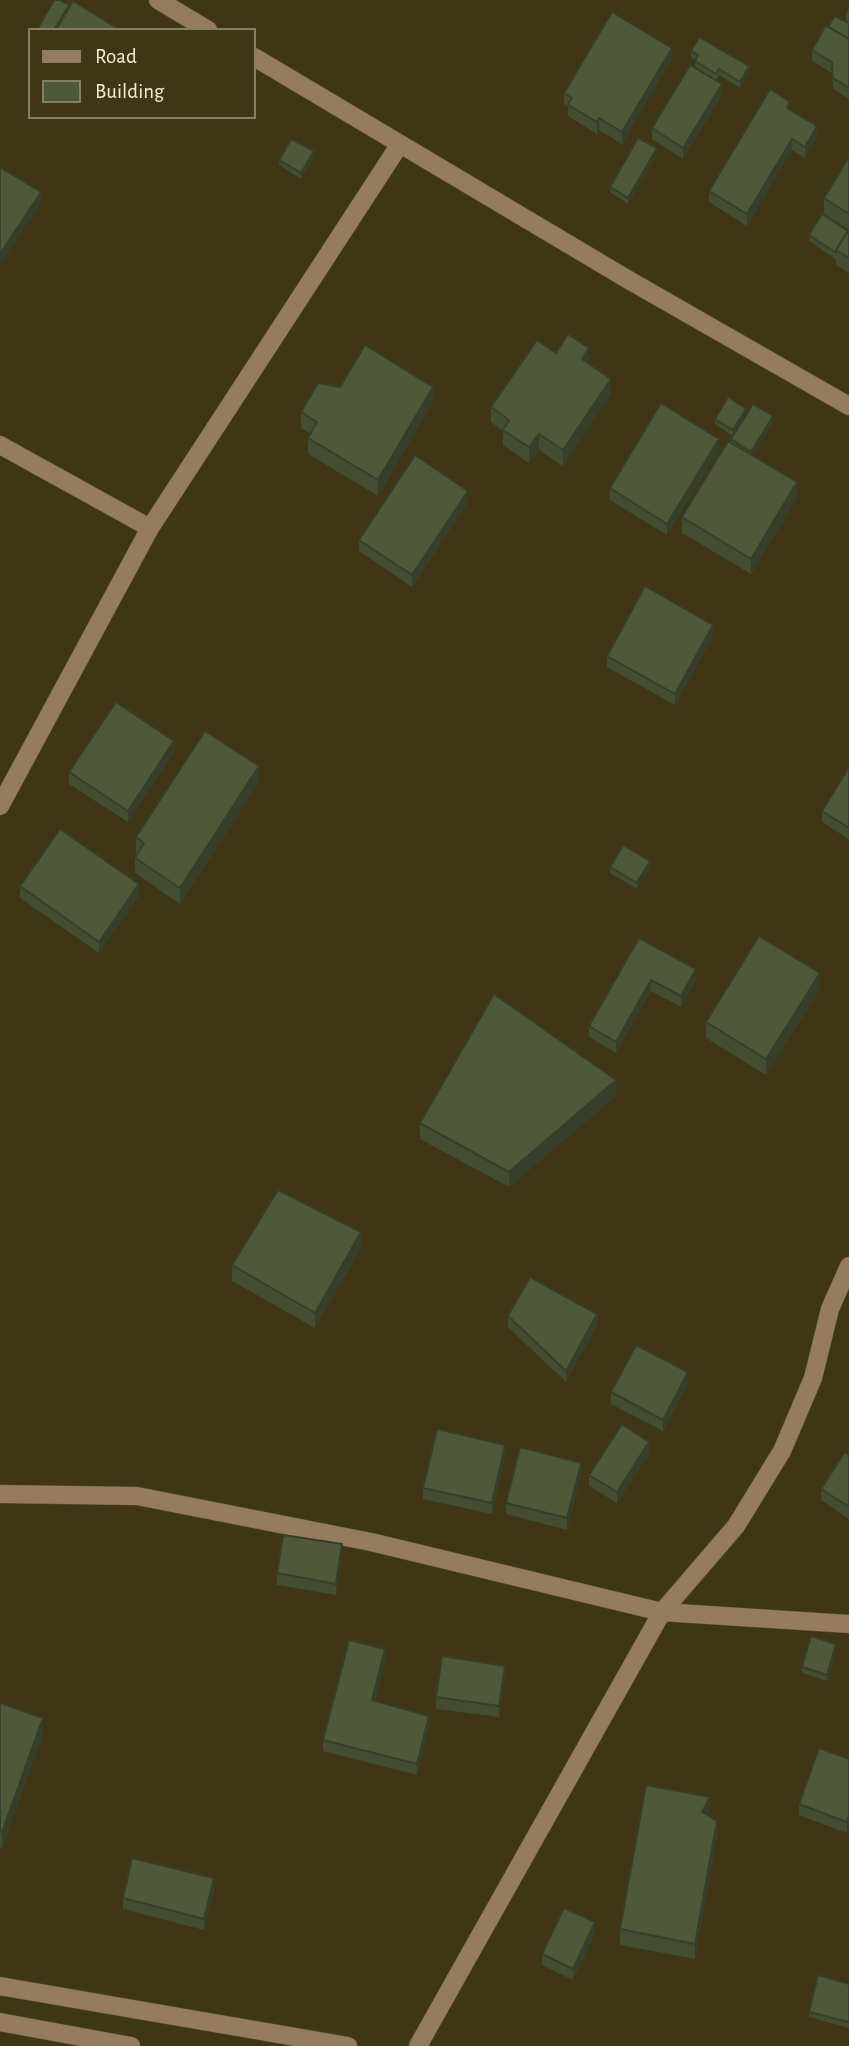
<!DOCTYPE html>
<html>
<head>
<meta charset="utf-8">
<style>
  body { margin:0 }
  #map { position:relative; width:849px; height:2046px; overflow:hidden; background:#3e3616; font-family:"Alegreya Sans",sans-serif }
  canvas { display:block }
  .legend { position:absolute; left:28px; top:28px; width:228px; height:91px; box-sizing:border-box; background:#3e3616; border:2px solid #867f65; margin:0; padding:9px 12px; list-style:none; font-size:21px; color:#f2eddb }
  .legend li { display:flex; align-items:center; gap:14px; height:35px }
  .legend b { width:35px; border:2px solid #867f65 }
</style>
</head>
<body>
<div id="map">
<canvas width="849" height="2046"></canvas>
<ul class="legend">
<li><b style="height:9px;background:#957b60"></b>Road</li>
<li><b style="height:19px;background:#4f593a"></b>Building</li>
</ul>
</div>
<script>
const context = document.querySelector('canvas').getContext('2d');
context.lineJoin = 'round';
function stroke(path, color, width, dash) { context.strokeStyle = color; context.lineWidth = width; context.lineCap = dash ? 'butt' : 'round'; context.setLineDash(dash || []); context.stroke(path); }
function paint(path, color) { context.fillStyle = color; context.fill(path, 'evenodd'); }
const minor = new Path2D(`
  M158 0 208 30
  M254 57 627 279 849 406
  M0 445 150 528
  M0 806 150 528 400 144
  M0 1494 137 1496 371 1542 662 1612 849 1624
  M0 1986 348 2046
  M0 2022 131 2046
  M418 2046 662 1612 736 1526 782 1451 813 1378 830 1309 849 1266`);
const wall = new Path2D(`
  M849 9V99L833 89 832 73 812 61V50L828 27 846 22V14Z
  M691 51 749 72 740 88 719 75 716 80 695 67 696 60 691 57Z
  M672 59 622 144 599 130 597 134 568 116V107L564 104V93Z
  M722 95 683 159 652 139V128Z
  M790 110 817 137 805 158 792 150 747 226 709 202V191Z
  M657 154 628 204 610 192V187Z
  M314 157 301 179 279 165V160Z
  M849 157V273L836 265V259L809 241V235L848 231V229L824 214V198Z
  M556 353 589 363 611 394 563 466 539 450 529 463 503 445V431L491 422V407Z
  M340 387 433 402 378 496 308 454V438L311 434 301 428V412Z
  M746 414 773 422 752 455 797 498 751 574 682 533V517L731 442V439L733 436 715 424V419Z
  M719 450 667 535 610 500V488Z
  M468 502 412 587 359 551V540Z
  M713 636 675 705 607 667V656Z
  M174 752 128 822 69 784V772Z
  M849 767V839L822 822V811Z
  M259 782 180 904 135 873V858L137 854 136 853V837Z
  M610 867H650L637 889 610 873Z
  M20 886 139 896 99 953 20 898Z
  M639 938 696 980 681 1007 651 991 616 1053 589 1037V1026Z
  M820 989 766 1075 706 1038V1022Z
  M616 1096 509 1187 420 1139V1123Z
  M361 1248 315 1328 232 1281V1265Z
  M508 1316 597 1325 566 1382 508 1327Z
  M688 1383 663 1431 611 1404V1392Z
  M649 1454 617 1503 589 1486V1475Z
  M849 1455V1519L821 1500V1489Z
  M505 1456 492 1514 423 1499V1488Z
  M581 1474 567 1530 506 1514V1503Z
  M342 1556 336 1595 277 1585V1573Z
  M836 1650 827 1681 802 1673V1667Z
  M385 1660 375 1701 429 1727 417 1775 323 1751V1740Z
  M505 1677 499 1717 436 1709V1697Z
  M0 1703 43 1734 2 1848 0 1847Z
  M849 1759 847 1833 799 1815V1804Z
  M710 1813 708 1816 717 1836 695 1959 620 1945V1929Z
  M214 1889 204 1930 123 1909V1898Z
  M595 1934 573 1980 542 1965V1954Z
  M849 1984V2028L809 2017V2012Z`);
const shadedWall = new Path2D(`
  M672 48V59L622 144V132Z
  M749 66V72L740 88V82Z
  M722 84V95L683 159V148Z
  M599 118V130L597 134V122Z
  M817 126V137L805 158V147Z
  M792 139V150L747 226V214Z
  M657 148V154L628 204V198Z
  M314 151V157L301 179V173Z
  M41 192V203L0 265V254Z
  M589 348V364L582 359Z
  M611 379V394L563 466V450Z
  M433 387V402L378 496V480Z
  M746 409V415L733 436V430Z
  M773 416V422L751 458V452Z
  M539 434V450L529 463V447Z
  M719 439V450L667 535V524Z
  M797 482V498L751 574V559Z
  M468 491V502L412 587V575Z
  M713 625V636L675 705V694Z
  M174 741V752L128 822V811Z
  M259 766V782L180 904V888Z
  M650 861V867L637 889V883Z
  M139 884V896L99 953V942Z
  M696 969V980L681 1007V996Z
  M820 973V989L766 1075V1059Z
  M651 980V991L616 1053V1042Z
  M616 1080V1096L509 1187V1172Z
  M361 1232V1248L315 1328V1313Z
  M597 1314V1325L566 1382V1371Z
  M688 1372V1383L663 1431V1420Z
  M649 1442V1454L617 1503V1492Z
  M505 1445V1456L492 1514V1503Z
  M581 1463V1474L567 1530V1518Z
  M342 1544V1556L336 1595V1584Z
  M836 1644V1650L827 1681V1675Z
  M385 1649V1660L372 1712V1700Z
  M505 1666V1677L499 1717V1706Z
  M429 1716V1727L417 1775V1764Z
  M43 1718V1734L2 1848V1832Z
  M710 1797V1813L702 1828V1812Z
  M849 1816V1827L847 1833V1822Z
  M717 1821V1836L695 1959V1944Z
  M214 1878V1889L204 1930V1919Z
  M595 1922V1934L573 1980V1969Z`);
const building = new Path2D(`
  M54 0H60L69 5 54 30H37Z
  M73 1 120 30H56Z
  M612 12 672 48 622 132 599 118 597 122 568 105 572 98 564 93Z
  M835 16 849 23V39L828 27Z
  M826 25 849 39V88L833 78 832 62 812 50Z
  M699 37 749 66 740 82 719 69 716 74 695 61 698 55 691 51Z
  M690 65 722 84 683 148 652 128Z
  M770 89 790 102 787 108 817 126 805 147 792 139 747 214 709 191Z
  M638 138 657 148 628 198 610 187Z
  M291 139 314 151 301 173 279 160Z
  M849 157V214L824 198Z
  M0 167 41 192 0 254Z
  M822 214 848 231 836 250V253L809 235Z
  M849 229V258L836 250Z
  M568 334 589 348 582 359 611 379 563 450 539 434 529 447 503 430 509 420 491 407 537 340 556 353Z
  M365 345 433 387 378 480 308 438 317 422 301 412 318 383 340 387Z
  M728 397 746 409 733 430 715 419Z
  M661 403 719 439 667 524 610 488Z
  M753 404 773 416 751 452 731 439Z
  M728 441 797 482 751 559 682 517Z
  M415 455 468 491 412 575 359 540Z
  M645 586 713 625 675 694 607 656Z
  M116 702 174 741 128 811 69 772Z
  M205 731 259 766 180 888 135 858 144 843 136 837Z
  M849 767V828L822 811Z
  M60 829 139 884 99 942 20 886Z
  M623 845 650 861 637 883 610 867Z
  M759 936 820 973 766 1059 706 1022Z
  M639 938 696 969 681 996 651 980 616 1042 589 1026Z
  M494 994 616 1080 509 1172 420 1123Z
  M278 1190 361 1232 315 1313 232 1265Z
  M530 1277 597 1314 566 1371 508 1316Z
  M636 1345 688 1372 663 1420 611 1392Z
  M622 1424 649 1442 617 1492 589 1475Z
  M437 1429 505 1445 492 1503 423 1488Z
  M520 1447 581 1463 567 1518 506 1503Z
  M845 1452 849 1455V1507L821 1489Z
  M283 1535 342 1544 336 1584 277 1573Z
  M811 1636 836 1644 827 1675 802 1667Z
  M349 1640 385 1649 372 1700 429 1716 417 1764 323 1740Z
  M442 1656 505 1666 499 1706 436 1697Z
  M0 1703 43 1718 2 1832H0Z
  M819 1748 849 1759V1816L847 1822 799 1804Z
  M646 1785 710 1797 702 1812 717 1821 695 1944 620 1929Z
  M132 1858 214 1878 204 1919 123 1898Z
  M564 1908 595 1922 573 1969 542 1954Z
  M818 1975 849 1984V2022L809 2012Z`);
stroke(minor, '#5b5336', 19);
stroke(minor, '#957b60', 18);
paint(wall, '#444d32');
paint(shadedWall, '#373e29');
paint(building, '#4f593a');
stroke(building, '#373e29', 2);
</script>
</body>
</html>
